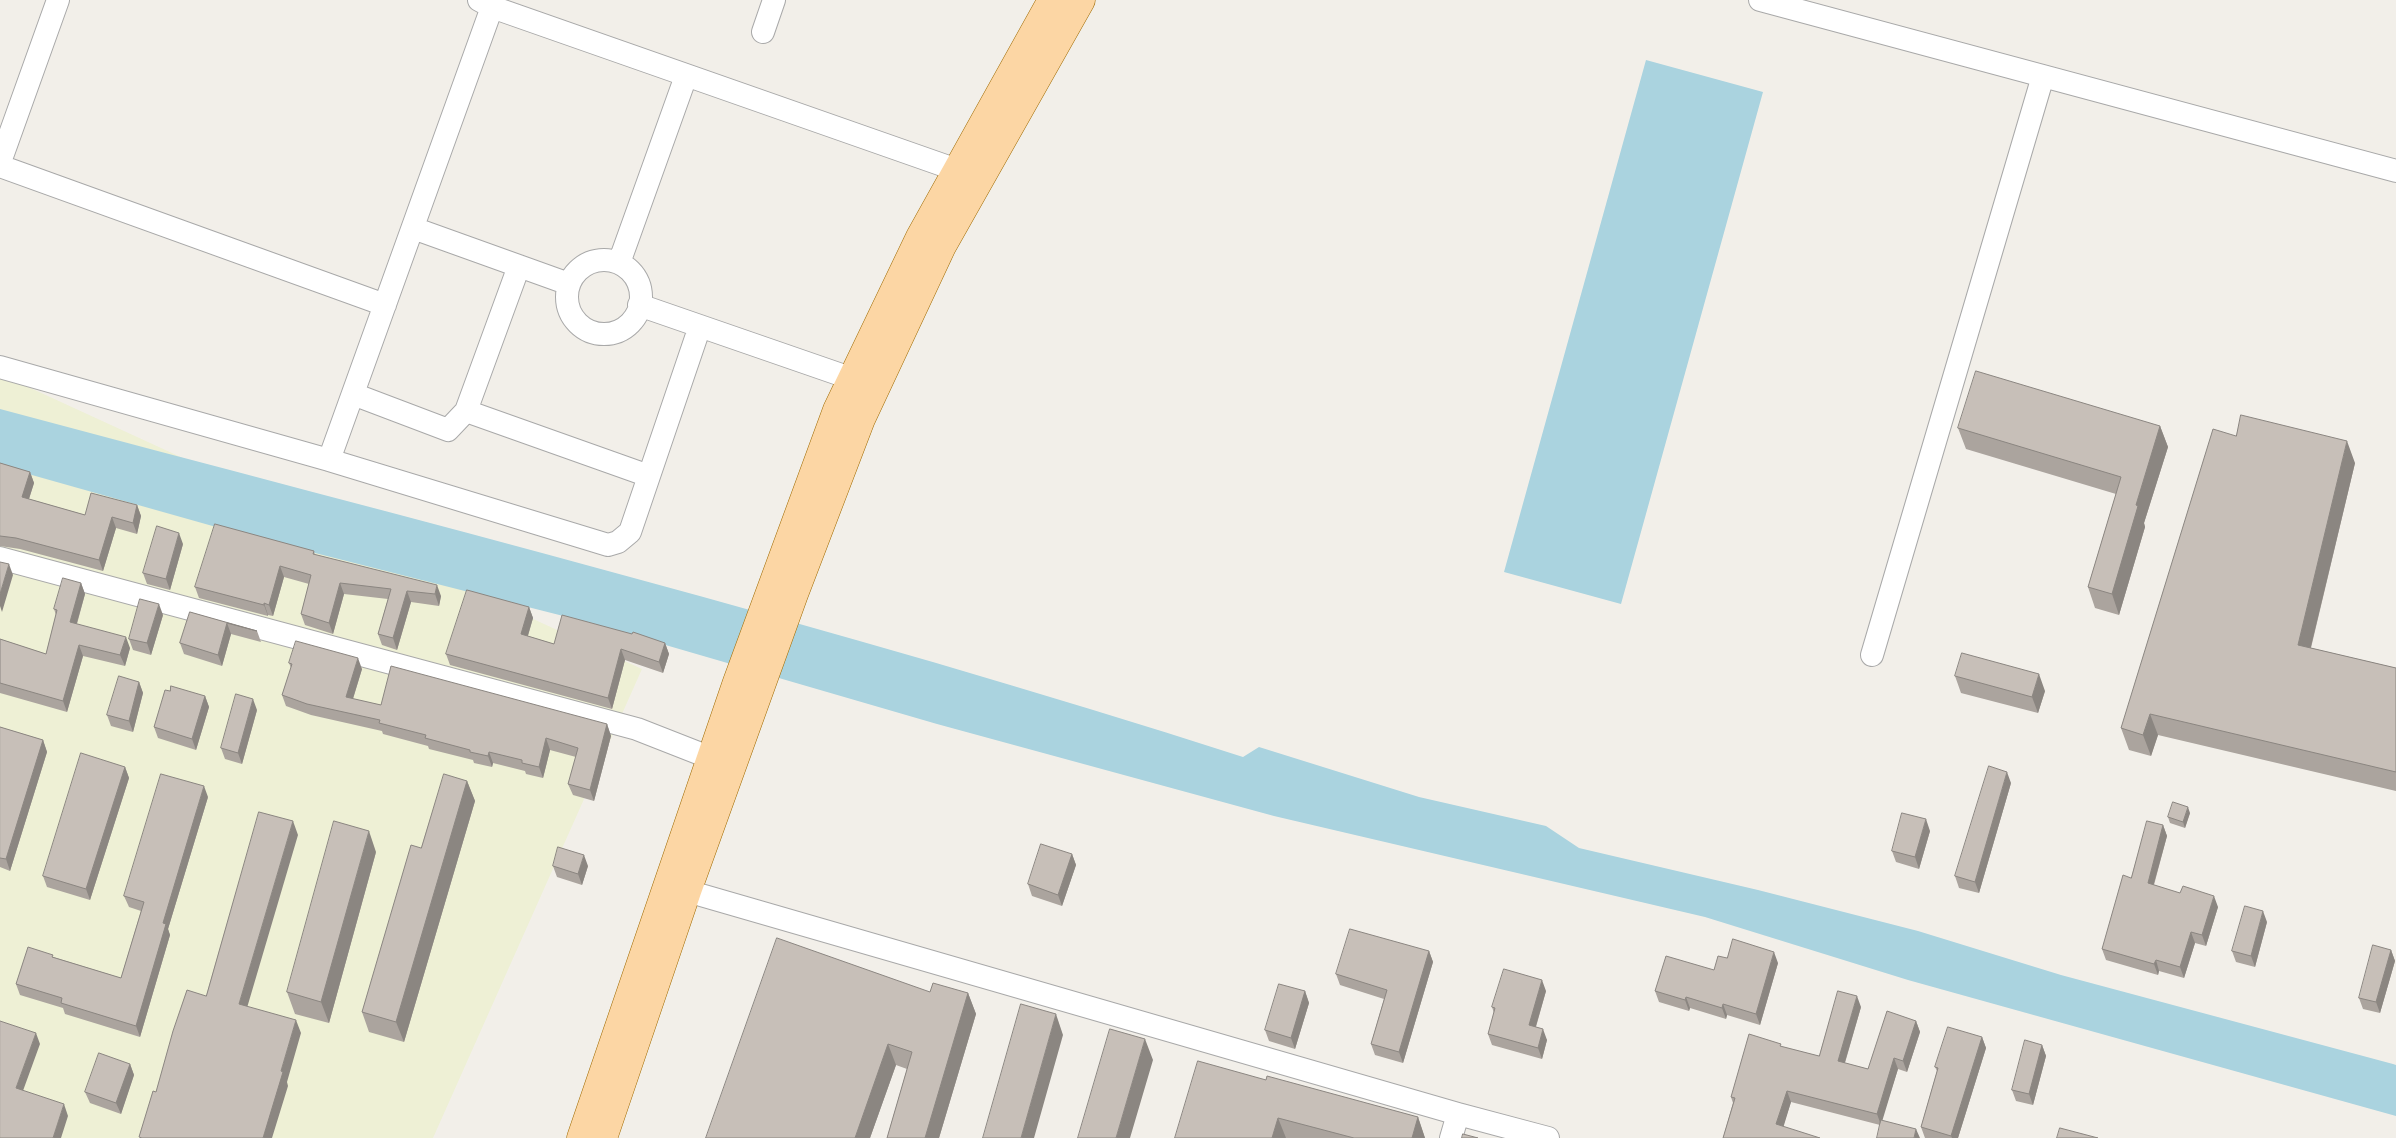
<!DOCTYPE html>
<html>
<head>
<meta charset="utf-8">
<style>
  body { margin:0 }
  canvas { display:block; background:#f2efe9 }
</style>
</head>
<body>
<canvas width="2396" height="1138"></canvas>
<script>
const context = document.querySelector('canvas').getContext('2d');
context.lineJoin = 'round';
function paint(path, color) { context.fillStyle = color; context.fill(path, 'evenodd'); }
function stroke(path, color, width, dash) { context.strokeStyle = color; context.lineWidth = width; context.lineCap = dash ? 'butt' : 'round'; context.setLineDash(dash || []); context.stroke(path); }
const farmland = new Path2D(`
  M0 374 642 669 433 1138H0Z`);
const water = new Path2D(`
  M1646 60 1763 92 1621 604 1504 572Z
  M0 409C415 520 834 625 1243 757L1259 747 1419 797 1546 826 1579 848 1758 890 1918 931 2061 975 2393 1064 2396 1065V1116L1908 980 1705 917 1274 816 937 724 583 621 248 536 0 466Z`);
const minor = new Path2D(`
  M479 0 492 7 957 170
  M1760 0 2396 171
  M763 32 774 0
  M0 162 58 0
  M0 166 385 305
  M413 228 569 284
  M567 297a37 37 0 1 1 74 0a37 37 0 1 1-74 0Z
  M619 263 686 76
  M639 305 853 379
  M0 367 329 460 492 7
  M353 394 448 430 466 411 649 476
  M466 411 519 266
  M329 460 608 545 618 542 630 532 700 326
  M0 558 637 729 711 758
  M1872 655 2043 76
  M687 891 1458 1114 1548 1138
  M1451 1138 1458 1114`);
const major = new Path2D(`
  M581 1138 737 682 837 410 920 237 1052 0
  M603 1138 687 891 794 594 861 419 942 246 1081 0`);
const wall = new Path2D(`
  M2160 426 2168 447 2144 523 2145 527 2119 615 2095 608 2088 587 2116 494 1966 449 1958 428Z
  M2236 436 2355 463 2311 648 2396 668V791L2158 735 2151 756 2129 750 2121 728Z
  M0 463 30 472 34 483 29 499 85 515 137 505 141 516 137 534 116 528 103 571 20 549 0 546Z
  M183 544 170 590 147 584 143 573Z
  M314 551 315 555 441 596 439 606 411 602 397 650 382 645 378 634 388 599 344 594 333 634 305 625 301 614 309 584 284 577 273 616 268 615V616L199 598 195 587Z
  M81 583 85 594 77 624 130 648 125 666 83 656 67 712 0 693V639L46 654 56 615 54 609Z
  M529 607 533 618 528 636 554 644 665 643 669 654 663 673 625 660 612 709 450 665 446 654Z
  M190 612 257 631 261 642 231 634 222 666 184 654 180 643Z
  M163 615 151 655 133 650 129 639Z
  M289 663 362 669 353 699 381 705 607 724 611 736 594 801 573 795 568 784 576 757 550 750 543 778 526 774 525 771 493 763 492 767 474 763 473 760 429 749 428 746 383 734 382 731 311 715 286 706 282 695 291 668Z
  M1955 676 2045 691 2038 713 1961 693Z
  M139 682 143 693 133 732 111 726 107 715Z
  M170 691 205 696 209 707 196 750 158 738 154 727Z
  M257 710 242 764 225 759 221 748Z
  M0 727 43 740 47 752 10 871 0 867Z
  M125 767 129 778 90 900 47 887 43 876Z
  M467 781 475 801 404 1042 369 1032 362 1012 421 848Z
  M2011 783 1979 893 1959 888 1955 876Z
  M208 797 168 929 170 935 140 1037 65 1014 63 1008 20 995 16 984 53 957 121 978 141 911 129 907 124 896Z
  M2190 813 2185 828 2170 823 2168 817Z
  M2163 825 2167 836 2154 885 2218 907 2206 946 2195 943 2184 978 2159 971 2158 975 2106 960 2102 949 2131 878Z
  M1930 831 1919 869 1896 862 1892 851Z
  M376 852 329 1023 295 1014 287 992Z
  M1072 854 1076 865 1062 906 1032 896 1028 884Z
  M553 866H588L582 885 557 877Z
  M2267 922 2255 967 2236 962 2232 951Z
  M2391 950 2395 961 2380 1013 2363 1009 2359 998Z
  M1429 951 1433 962 1403 1063 1375 1055 1371 1044 1384 999 1340 985 1336 974Z
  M1727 958 1778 963 1760 1025 1727 1015 1726 1019 1690 1008 1689 1011 1659 1002 1655 991 1714 970Z
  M1305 991 1309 1003 1295 1049 1269 1041 1265 1030Z
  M1546 991 1536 1027 1547 1040 1542 1059 1492 1045 1488 1034 1494 1013 1492 1007Z
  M930 992 968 993 976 1014 939 1138H887L907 1069 896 1065 870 1138H706Z
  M1861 1007 1845 1063 1868 1069 1916 1021 1920 1032 1907 1072 1898 1069 1880 1125 1791 1102 1783 1126 1723 1138 1733 1103 1731 1097 1782 1047 1819 1056Z
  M1982 1037 1986 1048 1958 1138H1925L1921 1127 1937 1071 1935 1067Z
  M2042 1045 2046 1056 2033 1105 2016 1101 2012 1090Z
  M130 1064 134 1075 121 1114 90 1103 85 1092Z
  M1266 1080 1418 1117 1425 1138H1175Z`);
const shadedWall = new Path2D(`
  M2160 426 2168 447 2144 523 2145 527 2119 615 2112 594 2136 505Z
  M2347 441 2355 463 2306 667 2298 645Z
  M30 472 34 483 26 508 22 497Z
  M137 505 141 516 137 534 133 523Z
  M112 517 116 528 103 571 99 560Z
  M179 533 183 544 170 590 166 579Z
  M9 564 13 575 2 612 0 606V594Z
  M280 566 284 577 273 616 269 605Z
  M81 583 85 594 74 633 70 622Z
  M340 583 344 594 333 634 329 623Z
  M437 585 441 596 439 606 435 594Z
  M407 591 411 602 397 650 393 638Z
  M264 603 268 615V616L264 605Z
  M159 604 163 615 151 655 147 643Z
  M529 607 533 618 525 645 521 634Z
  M227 623 231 634 222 666 218 655Z
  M126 637 130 648 125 666 120 655Z
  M665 643 669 654 663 673 659 662Z
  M79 645 83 656 67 712 63 701Z
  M621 649 625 660 612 709 608 698Z
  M358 658 362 669 350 708 346 697Z
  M2039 674 2045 691 2038 713 2032 697Z
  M139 682 143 693 133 732 129 721Z
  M205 696 209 707 196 750 192 739Z
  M253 699 257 710 242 764 238 753Z
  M2150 714 2158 735 2151 756 2143 735Z
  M607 724 611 736 594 801 590 790Z
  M546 738 550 750 543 778 539 767Z
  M43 740 47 752 10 871 6 859Z
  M489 752 493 763 492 767 488 756Z
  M125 767 129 778 90 900 86 889Z
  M2007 772 2011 783 1979 893 1975 882Z
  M467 781 475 801 404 1042 396 1022Z
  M204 786 208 797 168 929 170 935 140 1037 136 1026 163 923Z
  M2188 807 2190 813 2185 828 2183 822Z
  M1926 819 1930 831 1919 869 1915 857Z
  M293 821 298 835 244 1018 239 1004Z
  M2163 825 2167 836 2151 894 2148 883Z
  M369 831 376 852 329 1023 321 1002Z
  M1072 854 1076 865 1062 906 1058 895Z
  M584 855 588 866 582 885 578 874Z
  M2214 896 2218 907 2206 946 2202 935Z
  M2263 911 2267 922 2255 967 2251 956Z
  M2191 932 2195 943 2184 978 2180 967Z
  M2391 950 2395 961 2380 1013 2376 1002Z
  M1429 951 1433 962 1403 1063 1399 1052Z
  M1774 952 1778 963 1760 1025 1756 1014Z
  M2156 960 2159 971 2158 975 2154 964Z
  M1542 980 1546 991 1533 1036 1529 1025Z
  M1305 991 1309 1003 1295 1049 1291 1038Z
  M968 993 976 1014 939 1138H925Z
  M1857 996 1861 1007 1842 1072 1838 1061Z
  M1686 997 1690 1008 1689 1011 1685 1000Z
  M1723 1004 1727 1015 1726 1019 1722 1008Z
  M1056 1014 1063 1035 1034 1138H1021Z
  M296 1020 301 1033 287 1082 288 1086 272 1138H263L281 1071Z
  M1916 1021 1920 1032 1907 1072 1903 1061Z
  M1543 1029 1547 1040 1542 1059 1538 1048Z
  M36 1033 40 1044 20 1099 16 1088Z
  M1982 1037 1986 1048 1958 1138H1952L1951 1136Z
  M1145 1039 1153 1060 1130 1138H1116Z
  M888 1044 896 1065 870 1138H855Z
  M2042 1045 2046 1056 2033 1105 2029 1094Z
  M1894 1058 1898 1069 1881 1125 1877 1114Z
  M130 1064 134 1075 121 1114 116 1103Z
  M1787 1091 1791 1102 1781 1135 1776 1124Z
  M64 1104 68 1116 61 1138H53Z
  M1418 1117 1425 1138H1412Z
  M1278 1118 1286 1138H1272Z
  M1916 1129 1920 1138H1914Z`);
const building = new Path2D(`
  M1976 371 2160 426 2136 505 2138 506 2112 594 2088 587 2121 477 1958 428Z
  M2241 415 2347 441 2298 645 2396 668V772L2150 714 2143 735 2121 728 2213 429 2236 436Z
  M0 463 30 472 22 497 85 515 91 493 137 505 133 523 112 517 99 560 16 538 0 536Z
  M215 524 314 551 313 554 437 585 435 594 407 591 393 638 378 634 391 589 340 583 329 623 301 614 311 575 280 566 269 605 264 603V605L195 587Z
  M157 526 179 533 166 579 143 573Z
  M0 562 9 564 0 594Z
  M63 578 81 583 70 622 126 637 120 655 79 645 63 701 0 683V639L46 654 57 610 54 609Z
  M467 590 529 607 521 634 554 644 562 615 632 634 633 632 665 643 659 662 621 649 608 698 446 654Z
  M140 599 159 604 147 643 129 639Z
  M190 612 257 631 227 623 218 655 180 643Z
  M296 641 358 658 346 697 381 705 391 666 607 724 590 790 568 784 578 748 546 738 539 767 522 763V760L489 752 488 756 470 752V750L425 738 426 735 379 723 380 720 307 704 282 695 292 664 289 663Z
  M1962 653 2039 674 2032 697 1955 676Z
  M119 676 139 682 129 721 107 715Z
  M171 686 205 696 192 739 154 727 165 690 170 691Z
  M236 694 253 699 238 753 221 748Z
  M0 727 43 740 6 859 0 858Z
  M81 753 125 767 86 889 43 876Z
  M1989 766 2007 772 1975 882 1955 876Z
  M161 774 204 786 163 923 166 924 136 1026 61 1003 62 998 16 984 28 947 53 955 52 957 121 978 144 902 124 896Z
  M444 774 467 781 396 1022 362 1012 411 845 421 848Z
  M2173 802 2188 807 2183 822 2168 817Z
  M259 812 293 821 239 1004 296 1020 281 1071 283 1072 263 1138H142L139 1137 153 1091 156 1092 173 1031 187 990 206 996Z
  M1902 813 1926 819 1915 857 1892 851Z
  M334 821 369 831 321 1002 287 992Z
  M2147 821 2163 825 2148 883 2180 893 2183 886 2214 896 2202 935 2191 932 2180 967 2156 960 2154 964 2102 949 2123 875 2131 878Z
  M1041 844 1072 854 1058 895 1028 884Z
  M558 847 584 855 578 874 553 866Z
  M2245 906 2263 911 2251 956 2232 951Z
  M1350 929 1429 951 1399 1052 1371 1044 1387 990 1336 974Z
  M777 938 930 992 933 983 968 993 925 1138H887L912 1052 888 1044 855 1138H706Z
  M1733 939 1774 952 1756 1014 1723 1004 1722 1008 1686 997 1685 1000 1655 991 1666 956 1714 970 1718 956 1727 958Z
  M2373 945 2391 950 2376 1002 2359 998Z
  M1504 969 1542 980 1529 1025 1543 1029 1538 1048 1488 1034 1495 1008 1492 1007Z
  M1279 984 1305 991 1291 1038 1265 1030Z
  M1838 991 1857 996 1838 1061 1868 1069 1887 1011 1916 1021 1903 1061 1894 1058 1877 1114 1787 1091 1776 1124 1820 1138H1723L1735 1098 1731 1097 1749 1034 1781 1044 1780 1046 1819 1056Z
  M1021 1004 1056 1014 1021 1138H983Z
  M0 1021 36 1033 16 1088 64 1104 53 1138H0Z
  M1948 1027 1982 1037 1951 1136 1921 1127 1938 1068 1935 1067Z
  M1110 1029 1145 1039 1116 1138H1078Z
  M2025 1040 2042 1045 2029 1094 2012 1090Z
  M99 1053 130 1064 116 1103 85 1092Z
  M1198 1061 1266 1080 1267 1076 1418 1117 1412 1138H1354L1278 1118 1272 1138H1175Z
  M1881 1120 1916 1129 1914 1138H1877Z
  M2060 1128 2098 1138H2057Z
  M1463 1134 1478 1138H1462Z`);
paint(farmland, '#eef0d5');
paint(water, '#aad3df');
stroke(minor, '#a9a9a9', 24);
stroke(major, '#a06b00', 29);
stroke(minor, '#fff', 22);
stroke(major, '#fcd6a4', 28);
paint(wall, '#aba49e');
paint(shadedWall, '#8b8681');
paint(building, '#c7bfb8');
stroke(building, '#8b8681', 1);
</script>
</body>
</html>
